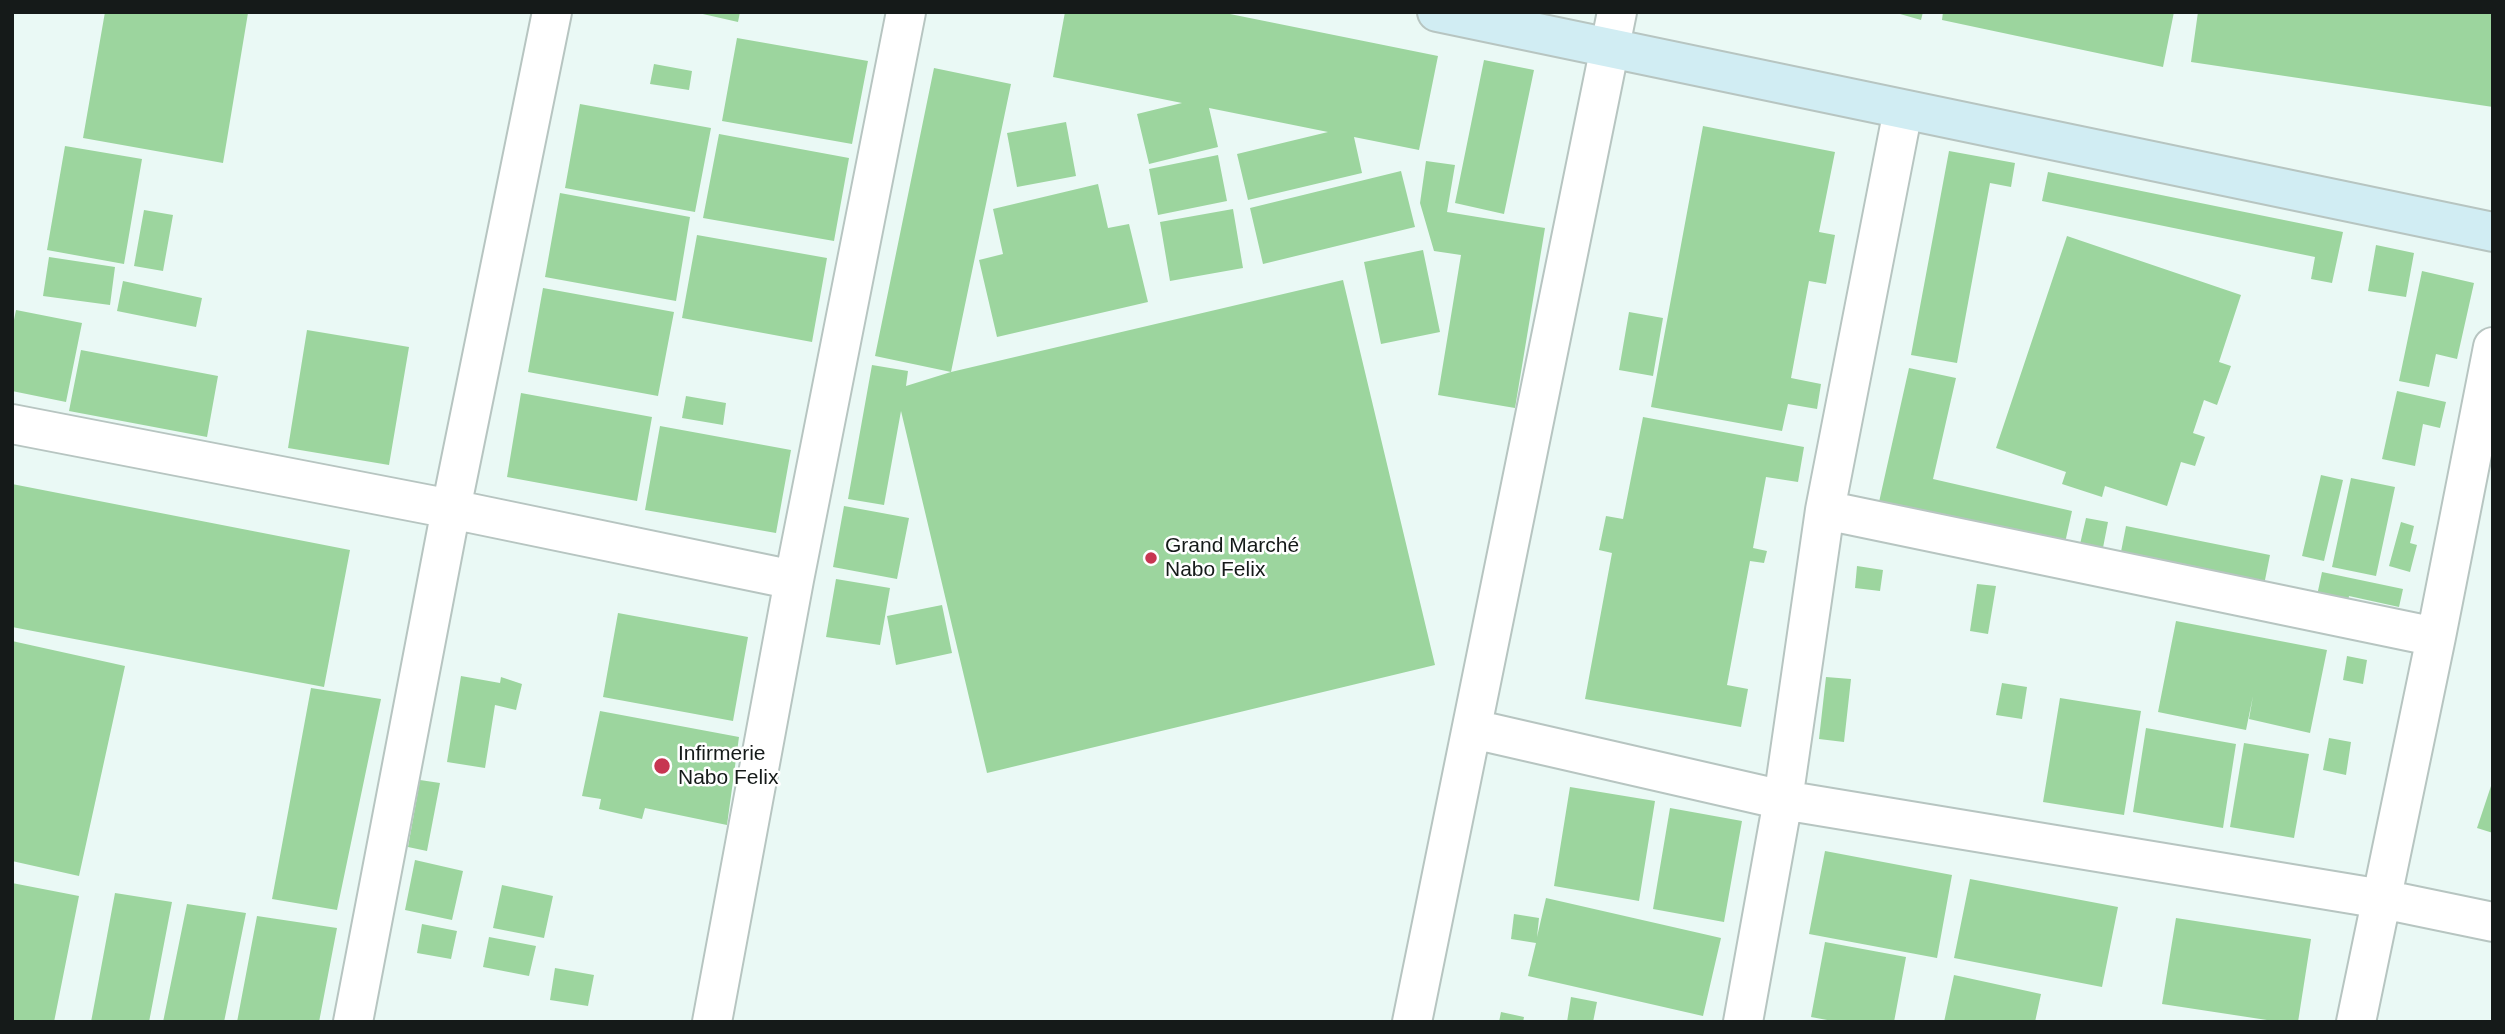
<!DOCTYPE html>
<html>
<head>
<meta charset="utf-8">
<style>
  body { margin:0 }
  #map { position:relative; width:2505px; height:1034px; overflow:hidden; background:#eaf9f5; font-family:Arial,sans-serif }
  canvas { display:block }
  .frame { position:absolute; inset:0; border:14px solid #151a19; pointer-events:none }
</style>
</head>
<body>
<div id="map">
<canvas width="2505" height="1034"></canvas>
<div class="frame"></div>
</div>
<script>
const context = document.querySelector('canvas').getContext('2d');
context.lineJoin = 'round';
function paint(path, color) { context.fillStyle = color; context.fill(path, 'evenodd'); }
function stroke(path, color, width, dash) { context.strokeStyle = color; context.lineWidth = width; context.lineCap = dash ? 'butt' : 'round'; context.setLineDash(dash || []); context.stroke(path); }
function write(font, color, halo, rows, align = 'center') {
  context.font = font + ' Arial,sans-serif'; context.lineWidth = 5; context.setLineDash([]); context.textBaseline = 'middle'; context.strokeStyle = halo; context.fillStyle = color; for (const [text, x, y, turn = 0] of rows) {
    context.save(); context.translate(x, y); context.rotate((+turn || 0) * Math.PI / 180); context.textAlign = isNaN(turn) ? turn : align; if (halo) context.strokeText(text, 0, 0); context.fillText(text, 0, 0); context.restore();
  }
}
const building = new Path2D(`
  M105 12 248 13 223 163 83 138Z
  M694 12H740L738 22Z
  M1065 12H1220L1438 56 1419 150 1354 137 1362 173 1248 200 1237 154 1328 132 1209 108 1218 147 1149 164 1137 114 1182 103 1053 77Z
  M1893 12H1923L1921 20Z
  M1943 12H2174L2163 67 1942 20Z
  M2198 12H2493V107L2191 62Z
  M737 38 868 61 852 144 722 121Z
  M1484 60 1534 70 1504 214 1455 203Z
  M654 64 692 71 689 90 650 84Z
  M934 68 1011 84 951 372 875 356Z
  M580 104 711 128 695 212 565 188Z
  M1066 122 1076 176 1017 187 1007 133Z
  M1703 126 1835 152 1819 232 1835 235 1826 284 1809 281 1791 378 1821 384 1817 409 1788 404 1782 431 1651 407Z
  M719 134 849 158 834 241 703 218Z
  M65 146 142 159 124 264 47 250Z
  M1949 151 2015 163 2011 187 1990 183 1957 363 1911 355Z
  M1218 155 1227 201 1158 215 1149 169Z
  M1426 161 1455 165 1447 212 1545 228 1515 408 1438 395 1461 255 1434 251 1420 203Z
  M1401 171 1415 227 1263 264 1250 208Z
  M2048 172 2343 232 2332 283 2311 279 2315 257 2042 201Z
  M1098 184 1108 228 1129 224 1148 302 997 337 979 260 1003 254 993 209Z
  M560 193 690 217 676 301 545 277Z
  M1233 209 1243 268 1170 281 1160 222Z
  M144 210 173 215 163 271 134 266Z
  M697 235 827 258 812 342 682 318Z
  M2067 236 2241 295 2219 362 2231 366 2217 405 2204 400 2193 433 2205 437 2195 466 2181 462 2167 506 2105 486 2102 497 2062 484 2066 472 1996 448Z
  M2376 245 2414 253 2406 297 2368 291Z
  M1423 250 1440 332 1381 344 1364 262Z
  M49 257 115 267 110 305 43 296Z
  M2422 271 2474 283 2457 359 2436 354 2429 387 2399 381Z
  M1343 280 1435 665 987 773 901 411 884 505 848 499 872 365 908 371 906 386 951 372Z
  M123 281 202 298 196 327 117 311Z
  M543 288 674 312 658 396 528 372Z
  M16 310 82 323 66 402 12 391V330Z
  M1629 312 1663 318 1653 376 1619 370Z
  M307 330 409 347 389 465 288 448Z
  M81 350 218 376 207 437 69 411Z
  M1909 368 1956 378 1933 479 2072 511 2063 552 1877 511Z
  M2397 391 2446 402 2440 428 2423 424 2415 466 2382 459Z
  M521 393 652 417 637 501 507 477Z
  M686 396 726 403 723 425 682 418Z
  M1643 417 1804 447 1798 482 1766 477 1753 548 1767 551 1764 563 1750 561 1727 685 1748 689 1741 727 1585 699 1612 553 1599 550 1606 516 1623 519Z
  M660 426 791 450 776 533 645 510Z
  M2321 475 2343 480 2324 561 2302 556Z
  M2351 478 2395 487 2376 576 2332 567Z
  M12 484 350 550 324 687 12 627Z
  M844 506 909 518 897 579 833 567Z
  M2086 518 2108 522 2101 558 2078 553Z
  M2401 522 2414 526 2410 543 2417 545 2410 572 2389 566Z
  M2126 526 2270 555 2263 590 2119 562Z
  M1857 566 1883 570 1880 591 1855 588Z
  M2322 572 2403 589 2399 607 2349 596 2346 612 2315 605Z
  M836 579 890 588 880 645 826 637Z
  M1977 584 1996 586 1988 634 1970 631Z
  M942 605 952 653 896 665 887 616Z
  M618 613 748 637 733 721 603 697Z
  M2176 621 2327 650 2310 733 2249 719 2253 696 2246 730 2158 712Z
  M12 641 125 666 79 876 12 861Z
  M2347 656 2367 660 2363 684 2343 680Z
  M461 676 500 683 501 677 522 684 516 710 495 705 485 768 447 762Z
  M1826 677 1851 679 1844 742 1819 739Z
  M2002 683 2027 687 2022 719 1996 715Z
  M311 688 381 699 337 910 272 899Z
  M2060 698 2141 711 2124 815 2043 802Z
  M600 711 739 737 727 825 645 808 642 819 599 809 601 799 582 796Z
  M2146 728 2236 744 2223 828 2133 812Z
  M2329 738 2351 742 2346 775 2323 770Z
  M2244 743 2309 754 2294 838 2230 827Z
  M420 780 440 783 427 851 408 847Z
  M2493 780V833L2477 828Z
  M1570 787 1655 801 1639 901 1554 886Z
  M1670 808 1742 821 1724 922 1653 909Z
  M1825 851 1952 875 1937 958 1809 934Z
  M415 860 463 871 452 920 405 910Z
  M1970 879 2118 907 2102 987 1954 958Z
  M12 883 79 896 54 1022H12Z
  M502 885 553 896 544 938 493 928Z
  M115 893 172 902 149 1022H91Z
  M1546 898 1721 938 1703 1016 1528 976 1536 943 1511 939 1514 914 1539 918 1537 937Z
  M187 904 246 913 224 1022H163Z
  M257 916 337 928 319 1022H237Z
  M2176 918 2311 939 2298 1022H2280L2162 1004Z
  M422 924 457 931 451 959 417 953Z
  M489 937 536 946 529 976 483 967Z
  M1825 942 1906 957 1894 1022H1838L1811 1017Z
  M555 968 594 975 588 1006 550 1000Z
  M1954 975 2041 994 2035 1022H1944Z
  M1571 997 1597 1002 1593 1022H1567Z
  M1501 1012 1524 1017 1523 1022H1499Z`);
const street = new Path2D(`
  M12 424 451 509 794 580
  M1825 510 2436 637
  M1473 729 1783 800 2382 899 2493 922
  M353 1022 451 509 552 12
  M712 1022 794 580 906 12
  M1412 1022 1617 12
  M1743 1022 1783 800 1825 510 1903 110
  M2356 1022 2436 637 2493 347`);
const secondary = new Path2D(`
  M1437 12 2493 232`);
const markers = [
  [1151,558,7,"#c73651"],
  [662,766,9,"#c73651"]
];
const poiNames = [
  ["Grand Marché",1165,546],
  ["Nabo Felix",1165,570],
  ["Infirmerie",678,754],
  ["Nabo Felix",678,778]
];
paint(building, '#9cd59e');
stroke(street, '#b7c5c1', 42);
stroke(secondary, '#b7c5c1', 42);
stroke(street, '#fff', 38);
stroke(secondary, '#d1edf3', 38);
for (const [x, y, r, color] of markers) { const dot = new Path2D(); dot.arc(x, y, r, 0, 2 * Math.PI); context.fillStyle = color; context.fill(dot); stroke(dot, '#fff', 2.5); }
write('21px', '#151a19', '#fff', poiNames, 'left');
</script>
</body>
</html>
